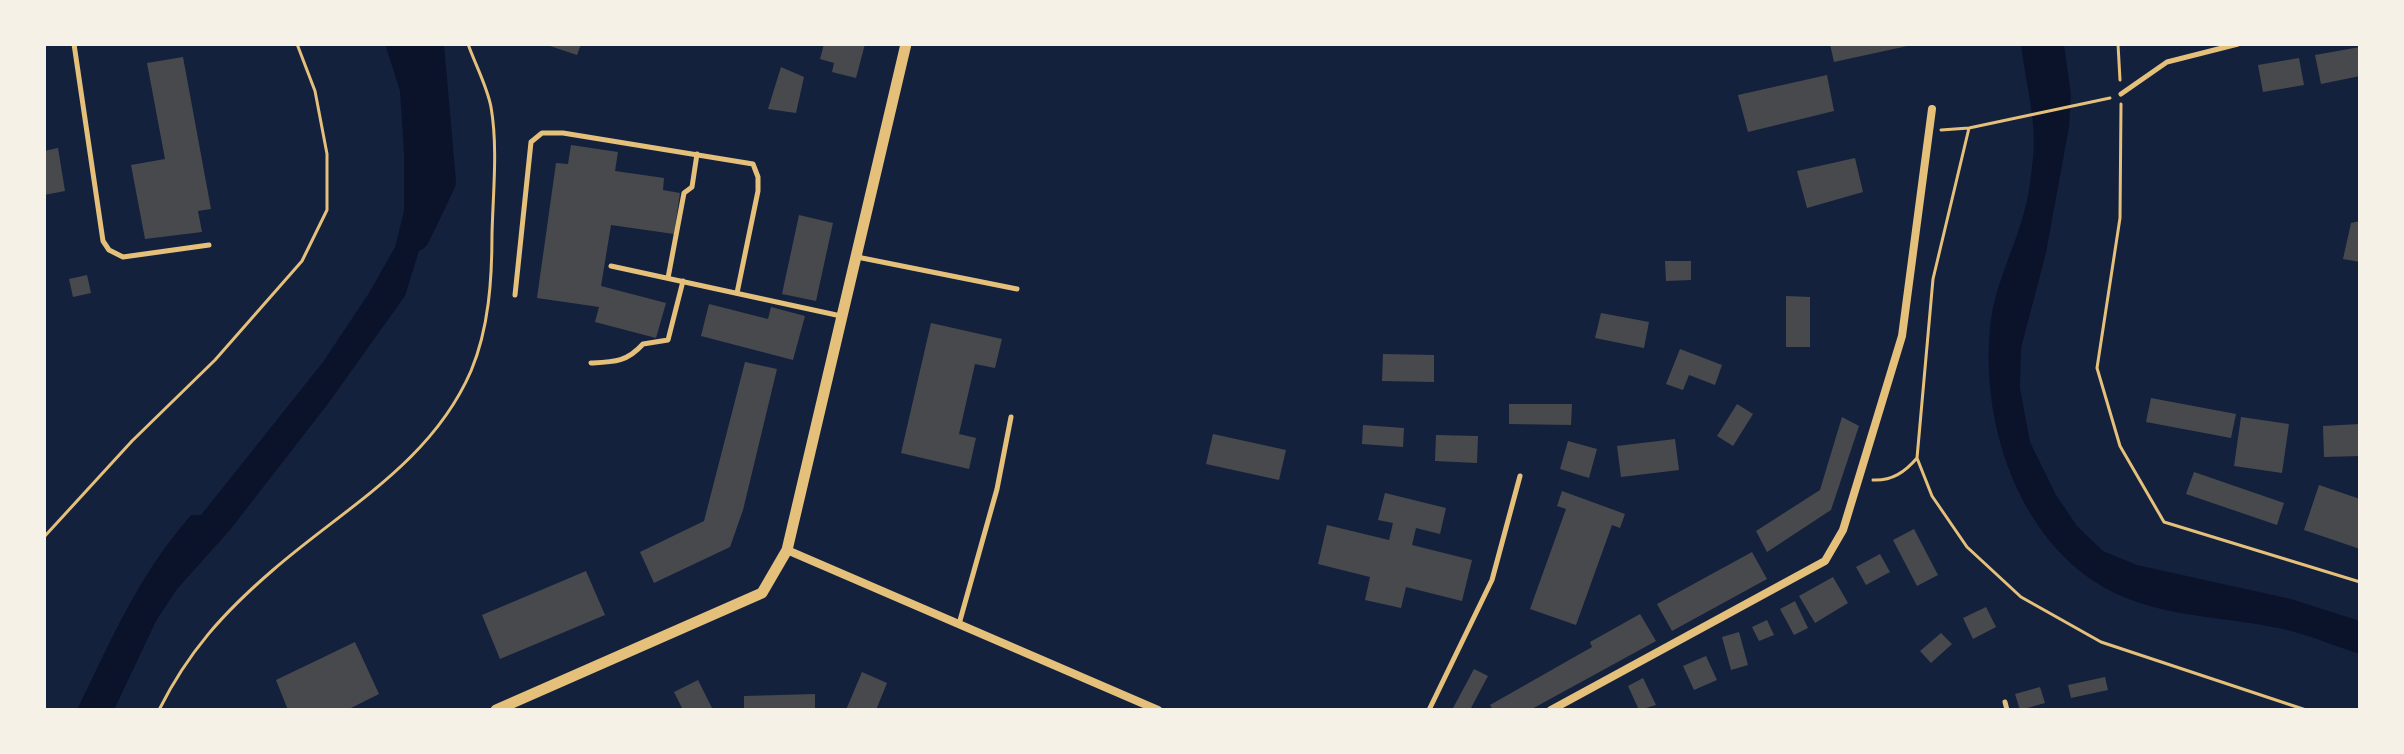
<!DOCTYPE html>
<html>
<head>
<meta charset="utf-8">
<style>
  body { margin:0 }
  #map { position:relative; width:2404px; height:754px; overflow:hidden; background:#14213d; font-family:"Open Sans",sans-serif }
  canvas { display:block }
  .frame { position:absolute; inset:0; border:46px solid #f6f1e7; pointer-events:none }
</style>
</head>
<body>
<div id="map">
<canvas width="2404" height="754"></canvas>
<div class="frame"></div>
</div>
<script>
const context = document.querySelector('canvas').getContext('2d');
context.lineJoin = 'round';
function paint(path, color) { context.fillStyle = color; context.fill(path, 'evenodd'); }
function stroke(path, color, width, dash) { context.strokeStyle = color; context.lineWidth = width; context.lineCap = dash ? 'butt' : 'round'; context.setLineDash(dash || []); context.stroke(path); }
const water = new Path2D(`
  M385 44H414L429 103 428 170 433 190 432 209 405 296 327 405 230 530 177 589 156 621 114 710H77C112 638 138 576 191 515H201L323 362 369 293 395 247 404 211V155L400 91Z
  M2021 44H2064L2071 95 2069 127 2046 253 2021 348 2020 388 2030 442 2056 495 2077 526 2103 551 2137 565 2291 599 2360 621V654C2337 647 2314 637 2291 631 2235 617 2172 619 2119 595 2022 551 1980 428 1990 328 1993 289 2014 250 2024 212 2029 195 2031 176 2033 158 2037 119 2025 82 2021 44Z`);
const river = new Path2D(`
  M415 236 441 182 429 44`);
const building = new Path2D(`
  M544 44H581L577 55Z
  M824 44H865L856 78 832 72 834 63 820 59Z
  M1830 44H1912V45L1834 62Z
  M2360 47V76L2321 84 2315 55Z
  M183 57 211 209 198 211 202 232 145 239 131 165 165 159 147 63Z
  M2299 58 2304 85 2263 92 2258 65Z
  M781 67 804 77 796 113 768 109Z
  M1827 75 1834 111 1748 132 1738 95Z
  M571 145 618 152 615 171 664 178 663 190 680 193 674 234 611 225 601 286 666 303 656 338 595 322 599 307 537 298 556 163 568 164Z
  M58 148 65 191 44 195V151Z
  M1855 158 1863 192 1807 208 1797 171Z
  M799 215 833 223 816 301 782 294Z
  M2360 221V262L2343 259 2351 223Z
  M1665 261H1691V280L1666 281Z
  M87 275 91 293 73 297 69 279Z
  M1786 296 1810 297V347H1786Z
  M709 304 768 319 771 307 805 316 793 360 701 336Z
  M1601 313 1649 322 1644 348 1595 338Z
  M931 323 1002 339 995 368 975 364 959 434 976 438 969 469 901 453Z
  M1680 349 1722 365 1715 385 1689 375 1683 390 1666 384Z
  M1383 354 1434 355V382L1382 381Z
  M745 362 777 369 743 510 730 547 654 583 640 552 704 521Z
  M2151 398 2236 414 2231 438 2146 422Z
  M1509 404H1572L1571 425 1509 424Z
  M1737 404 1753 414 1733 446 1717 436Z
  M1842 417 1859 426 1831 510 1767 552 1756 531 1820 490Z
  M2241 417 2289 424 2282 473 2234 466Z
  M2360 424V456L2324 457 2323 426Z
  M1363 425 1404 428 1403 447 1362 444Z
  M1213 434 1286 450 1279 480 1206 464Z
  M1436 435 1478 436 1477 463 1435 461Z
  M1675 439 1679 470 1621 477 1617 446Z
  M1568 441 1597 449 1589 478 1560 469Z
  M2194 472 2284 503 2277 525 2186 494Z
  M2319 485 2360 499V549L2304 530Z
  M1562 491 1625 514 1620 528 1612 525 1576 625 1530 609 1566 509 1557 506Z
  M1385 493 1446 508 1440 534 1416 528 1412 545 1472 560 1462 601 1406 587 1401 608 1365 600 1370 577 1318 564 1327 525 1389 540 1393 523 1378 520Z
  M1914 529 1938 575 1917 586 1893 540Z
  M1752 552 1767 579 1672 631 1657 604Z
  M1880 554 1890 572 1866 585 1856 567Z
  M586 571 605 615 500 659 482 615Z
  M1833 577 1848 603 1815 623 1799 596Z
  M1795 601 1808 628 1794 635 1780 609Z
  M1986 607 1996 627 1973 639 1963 618Z
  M1640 614 1656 641 1530 710H1493L1490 705 1592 647 1590 642Z
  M1767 620 1774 635 1759 641 1752 627Z
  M1739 632 1748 665 1731 670 1722 637Z
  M1941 633 1952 644 1931 663 1920 651Z
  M355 642 379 694 347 710H288L276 680Z
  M1706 656 1717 680 1694 690 1683 666Z
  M1474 669 1488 676 1470 710H1452Z
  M862 672 887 683 876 710H846Z
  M2105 677 2108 690 2071 698 2068 685Z
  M1643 678 1656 705 1639 710 1628 686Z
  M698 680 713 710H683L674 692Z
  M2040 687 2045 703 2020 710 2015 694Z
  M815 694V710H744V696Z`);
const path = new Path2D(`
  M2118 44 2120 80
  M2121 104 2120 218 2097 368 2120 446 2164 522 2360 582
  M1969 128 1933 279 1917 458 1932 496 1967 547 2021 597 2101 642 2306 710
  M1941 130 1969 128 2110 98
  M1873 480C1892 481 1905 472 1917 458
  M44 537 132 441 215 360 302 261 327 210V154L315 91 297 44
  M159 710C188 652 223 613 273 570 344 508 431 463 471 371 489 328 492 279 492 234 493 193 498 147 491 107 487 86 475 64 468 44`);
const service = new Path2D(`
  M74 44 103 241 109 250 123 257 209 245
  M2121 94 2167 62 2238 44
  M857 257 1017 289
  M611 266 841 316
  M668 278 684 193 692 187 697 154
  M515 295 531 142 542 133H563L753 164 758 177V191L737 293
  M591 363C614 362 627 362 643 344L668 340 683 281
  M959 624 997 489 1011 417
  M2005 702 2007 710
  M1429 710 1492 580 1520 476`);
const minor = new Path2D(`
  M787 550 1158 710
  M1551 710 1825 561 1843 530 1902 336 1932 109`);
const tertiary = new Path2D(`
  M496 710 762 593 787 550 906 44`);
paint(water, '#0b132b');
stroke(river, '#0b132b', 30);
paint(building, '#48494c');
stroke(path, '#e5c07b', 3);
stroke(service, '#e5c07b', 5);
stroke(minor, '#e5c07b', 8);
stroke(tertiary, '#e5c07b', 11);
</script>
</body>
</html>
